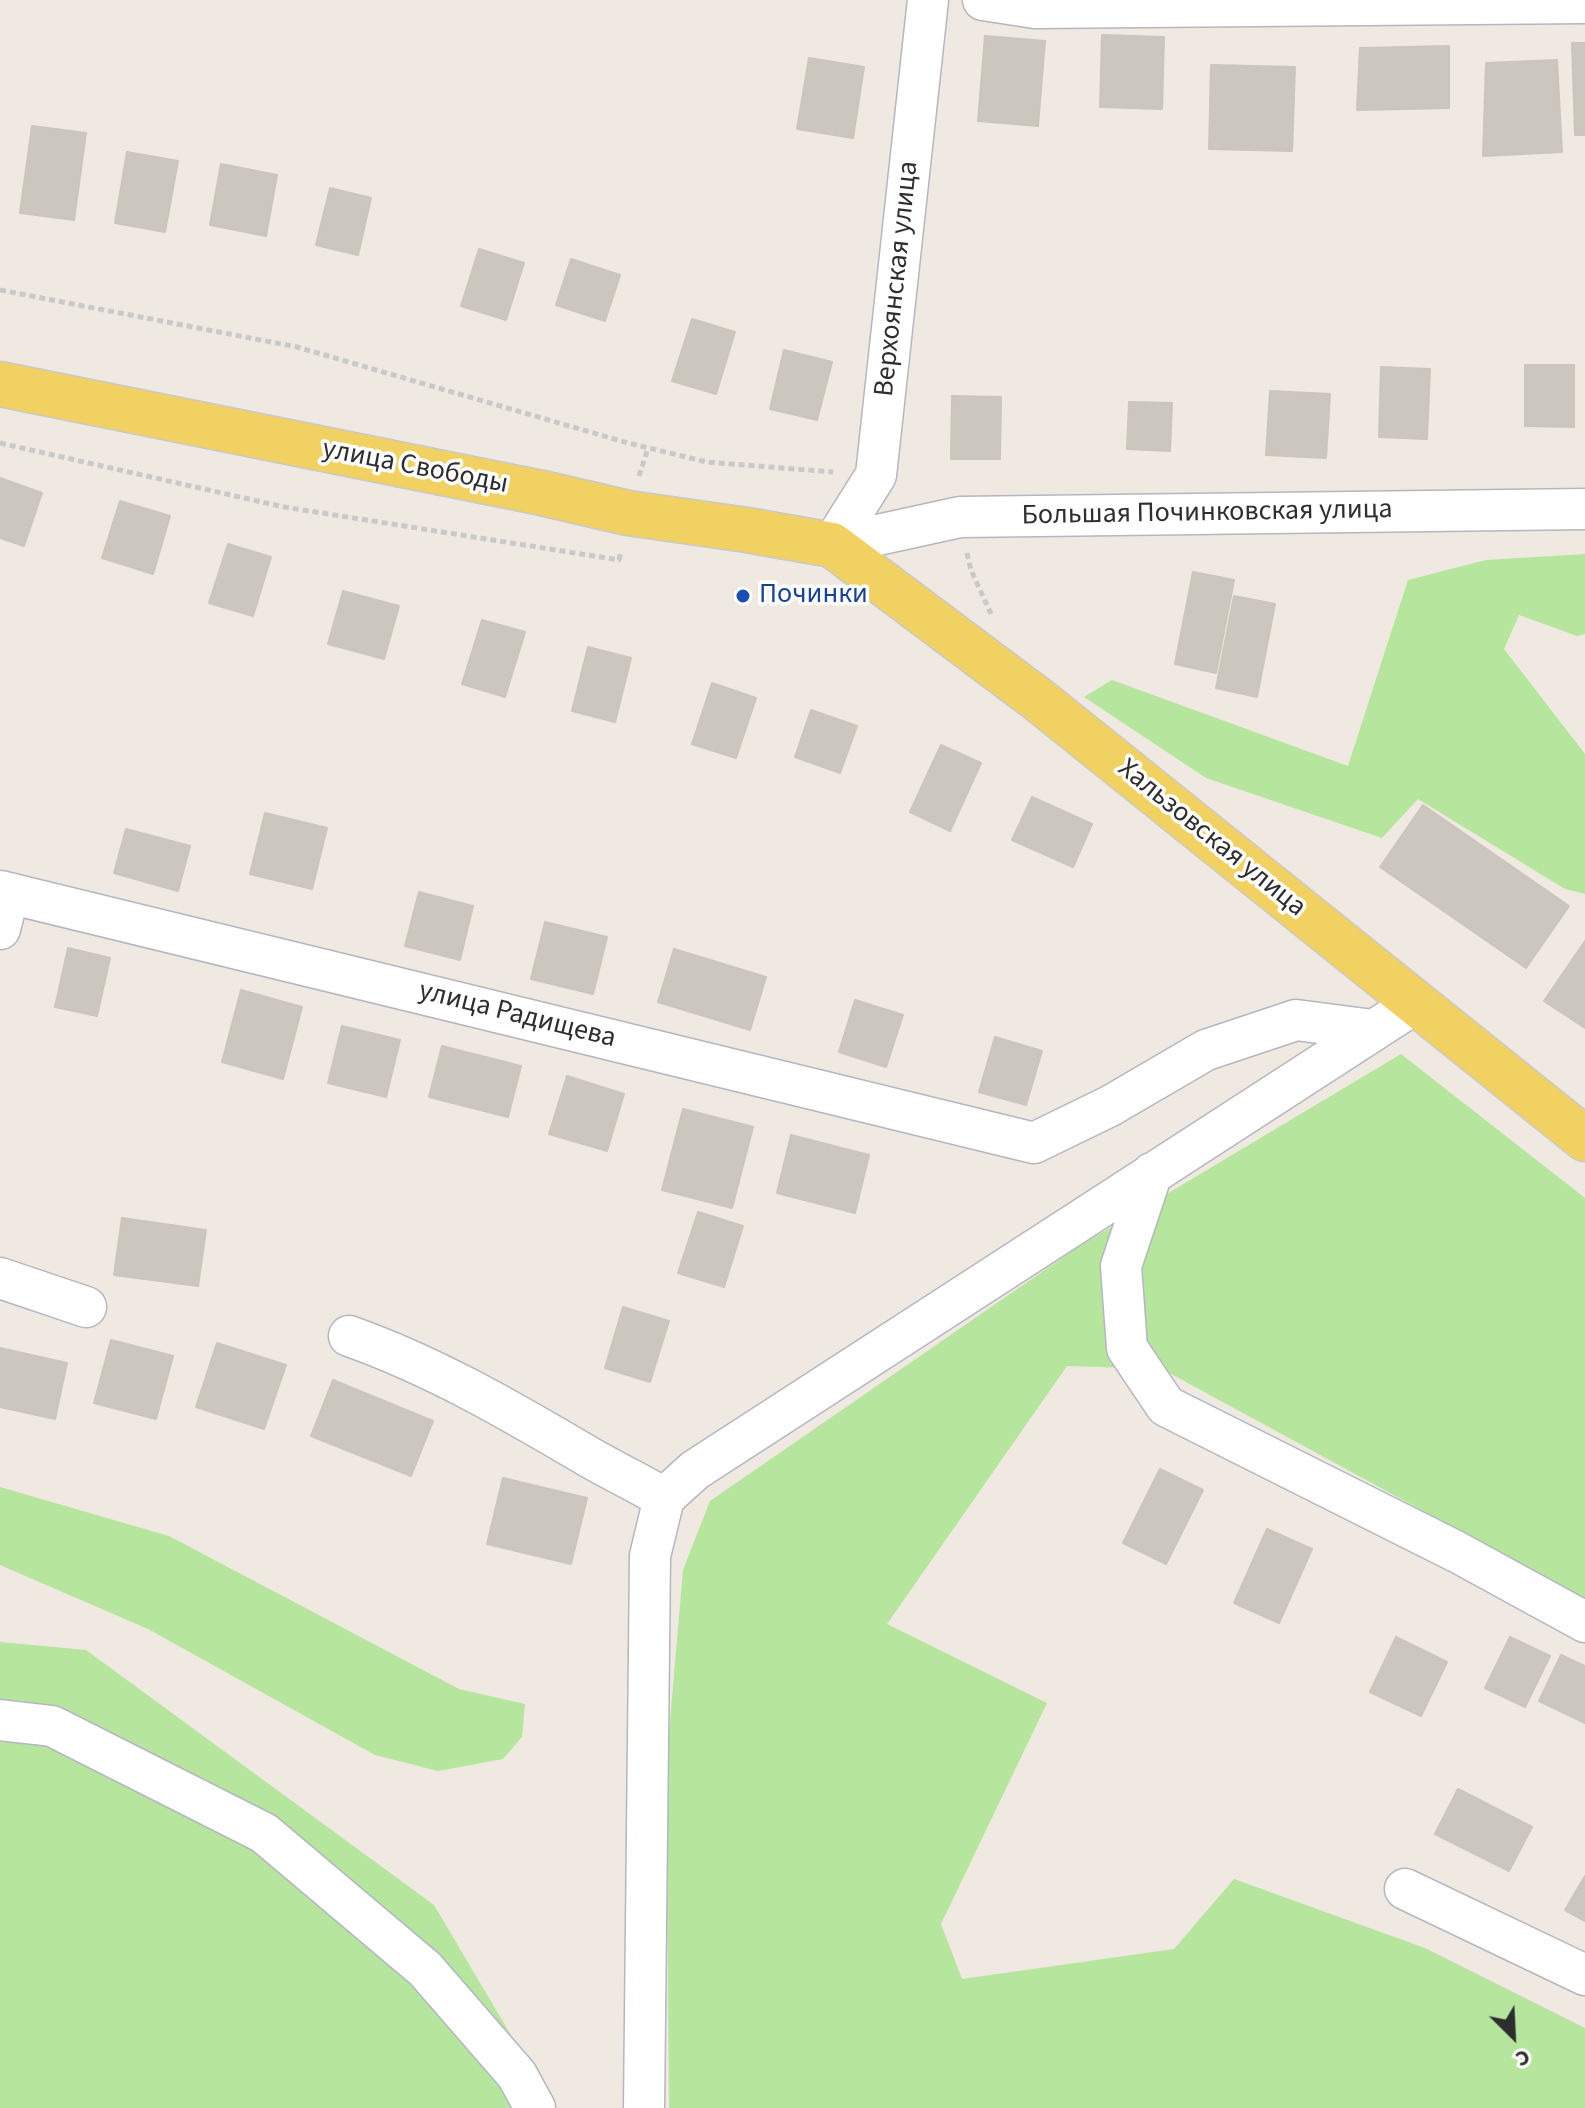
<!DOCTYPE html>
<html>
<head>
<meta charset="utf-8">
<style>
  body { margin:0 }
  #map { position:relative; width:1585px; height:2108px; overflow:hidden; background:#efe9e1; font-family:"Source Sans 3",sans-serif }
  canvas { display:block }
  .north { position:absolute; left:1473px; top:1996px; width:80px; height:80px; -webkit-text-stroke:6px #fff; paint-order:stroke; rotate:156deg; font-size:22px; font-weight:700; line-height:32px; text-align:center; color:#2e2e2e }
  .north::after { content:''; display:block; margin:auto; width:28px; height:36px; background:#2e2e2e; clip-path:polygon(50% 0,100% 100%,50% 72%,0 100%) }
</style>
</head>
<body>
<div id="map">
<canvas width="1585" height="2108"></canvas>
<div class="north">С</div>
</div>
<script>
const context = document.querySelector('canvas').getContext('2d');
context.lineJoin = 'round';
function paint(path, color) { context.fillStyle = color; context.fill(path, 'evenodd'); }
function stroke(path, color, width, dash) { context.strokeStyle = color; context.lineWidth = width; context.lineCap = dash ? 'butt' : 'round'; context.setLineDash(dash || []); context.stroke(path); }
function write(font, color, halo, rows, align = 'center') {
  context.font = font + ' "Source Sans 3",sans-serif'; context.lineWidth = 7; context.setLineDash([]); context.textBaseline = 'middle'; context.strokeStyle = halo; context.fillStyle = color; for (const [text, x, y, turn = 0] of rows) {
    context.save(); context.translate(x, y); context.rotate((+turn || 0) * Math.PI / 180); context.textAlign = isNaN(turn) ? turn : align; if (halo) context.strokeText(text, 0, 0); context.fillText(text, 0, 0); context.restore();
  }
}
const green = new Path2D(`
  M1585 554V634L1577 636 1519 615 1504 649 1585 754V894L1565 889 1418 799 1382 838 1206 778 1084 697 1112 680 1348 766 1408 580 1486 560Z
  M1401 1054 1585 1198V1599L1162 1369 1067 1366 887 1624 1047 1703 941 1924 962 1979 1174 1949 1234 1879 1425 1948 1585 2028V2108H669L666 1767 683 1570 710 1501 1078 1247Z
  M0 1487 169 1536 459 1689 525 1704 522 1737 503 1759 438 1771 375 1755 148 1629 0 1565Z
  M0 1642 86 1650 434 1905 554 2108H0Z`);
const building = new Path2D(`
  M1102 35 1164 37 1162 109 1100 107Z
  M985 36 1045 41 1038 126 978 121Z
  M1572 43H1585V135H1575Z
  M1449 46V108L1357 110 1360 48Z
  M809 58 864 67 853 138 797 129Z
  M1557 60 1562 152 1483 156 1486 63Z
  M1211 65 1295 67 1292 151 1209 149Z
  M32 126 86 133 74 220 20 213Z
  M127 152 178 161 165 232 115 223Z
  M221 164 277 175 266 236 210 225Z
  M330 188 371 198 358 255 316 245Z
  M479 249 524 263 506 320 461 306Z
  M571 259 620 275 605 321 556 305Z
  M692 319 735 332 716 394 672 381Z
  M784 350 832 362 817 420 770 409Z
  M1525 365H1574V427L1525 426Z
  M1381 367 1430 369 1427 439 1379 437Z
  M1270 391 1330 394 1326 458 1266 455Z
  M952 396 1001 397 1000 459H951Z
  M1129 402 1172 403 1170 451 1127 449Z
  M0 478 42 493 24 546 0 538Z
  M120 501 170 516 153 574 102 558Z
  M228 544 271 557 253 616 209 603Z
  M1193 572 1234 580 1216 673 1175 664Z
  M343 591 399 606 384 659 328 644Z
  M1234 596 1275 604 1257 697 1216 688Z
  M482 620 525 632 505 697 462 684Z
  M588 647 631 658 615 722 572 711Z
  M712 683 756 698 736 758 692 744Z
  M811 710 857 726 840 773 795 757Z
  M941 745 981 763 950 831 910 812Z
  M1032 797 1092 824 1073 867 1012 840Z
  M1423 805 1569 906 1526 968 1380 867Z
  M265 813 327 828 312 889 250 874Z
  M126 829 190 846 178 891 114 873Z
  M419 892 473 906 460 960 405 946Z
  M545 922 607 937 593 994 531 979Z
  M1585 941V1028L1544 1001Z
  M68 948 110 958 97 1016 55 1007Z
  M674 949 766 977 750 1030 658 1002Z
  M241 990 302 1007 283 1079 222 1062Z
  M855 1000 903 1015 886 1067 839 1052Z
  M342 1026 400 1040 386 1097 328 1083Z
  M995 1037 1042 1051 1026 1105 979 1092Z
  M442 1046 521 1066 508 1117 429 1097Z
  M567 1076 624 1094 607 1151 549 1134Z
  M683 1109 753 1127 732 1208 662 1190Z
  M791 1135 869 1155 855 1213 777 1193Z
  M698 1212 743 1226 724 1287 678 1273Z
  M122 1218 206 1230 198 1286 114 1275Z
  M623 1307 669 1321 650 1382 605 1368Z
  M111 1340 173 1356 156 1419 94 1403Z
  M217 1343 286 1365 264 1429 196 1407Z
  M0 1348 67 1363 55 1419 0 1407Z
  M333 1380 433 1421 411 1476 311 1436Z
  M1160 1469 1203 1490 1166 1564 1123 1543Z
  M503 1478 587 1498 571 1564 487 1544Z
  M1267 1529 1312 1549 1279 1623 1234 1603Z
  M1396 1637 1447 1662 1421 1716 1370 1692Z
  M1510 1637 1550 1656 1525 1707 1485 1688Z
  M1561 1655 1585 1666V1723L1539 1701Z
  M1458 1789 1532 1827 1509 1871 1435 1834Z
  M1585 1876V1921L1565 1910Z`);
const path = new Path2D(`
  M0 290 297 347 628 443 707 462 833 472
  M0 443 284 507 619 560 621 552
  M639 476 648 448
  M967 553 971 570 991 614`);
const minor = new Path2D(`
  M983 0 1035 8 1585 3
  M832 545 960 517 1585 509
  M832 545 876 475 928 0
  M0 891 1034 1143 1110 1106 1206 1050 1296 1020 1373 1030
  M0 929 9 893
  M1152 1173 1121 1266 1127 1348 1166 1406 1457 1552 1585 1622
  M0 1278 86 1307
  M349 1336C434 1366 511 1411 589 1457 613 1471 639 1483 664 1498
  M0 1720 52 1726 264 1833 425 1969 517 2075 535 2108
  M1405 1889 1585 1975
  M644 2108 650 1556 664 1498 695 1470 1416 1003`);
const major = new Path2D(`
  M0 384 542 493 628 513 747 530 832 545 1040 701 1585 1139`);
const markers = [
  [743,596,8,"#1a4fb4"]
];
const streetNames = [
  ["Верхоянская улица",898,279,-84],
  ["улица Свободы",415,468,11],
  ["Большая Починковская улица",1207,514,-1],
  ["Хальзовская улица",1211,839,39],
  ["улица Радищева",517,1016,14]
];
const transitNames = [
  ["Починки",759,596]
];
paint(green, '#b6e59e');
paint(building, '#cbc7bf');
stroke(building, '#cbc5ba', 2);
stroke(minor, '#b4b7c1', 43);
stroke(major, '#c9c9c9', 47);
stroke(path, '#c9c9c9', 5, [6, 4]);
stroke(minor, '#fff', 40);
stroke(major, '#f2d163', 44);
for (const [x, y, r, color] of markers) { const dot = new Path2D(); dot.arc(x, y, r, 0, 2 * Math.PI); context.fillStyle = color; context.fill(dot); stroke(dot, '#fff', 3); }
write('28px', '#2e2e2e', '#fff', streetNames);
write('28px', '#164399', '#fff', transitNames, 'left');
</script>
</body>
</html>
